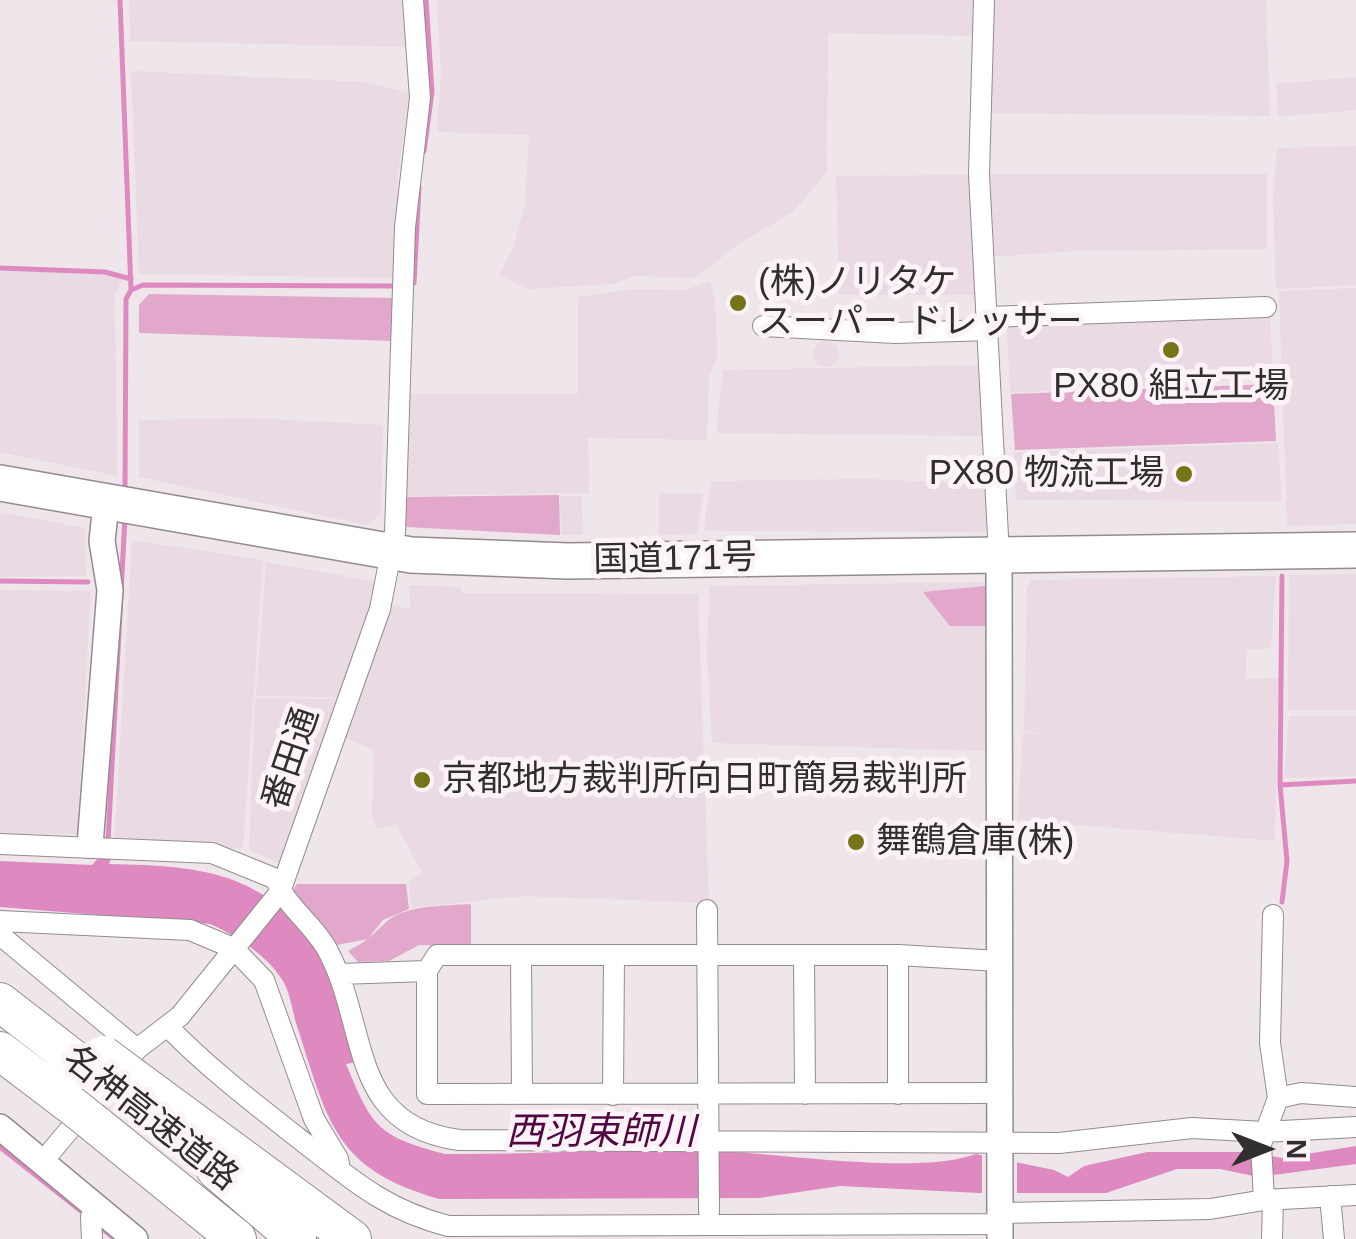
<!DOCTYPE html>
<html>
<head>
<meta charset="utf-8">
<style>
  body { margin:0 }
  #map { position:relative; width:1356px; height:1239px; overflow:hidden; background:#eee6ea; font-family:Helvetica,sans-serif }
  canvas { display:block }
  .north { position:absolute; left:1216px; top:1099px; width:100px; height:100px; -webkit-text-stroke:8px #fbf3f8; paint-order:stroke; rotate:90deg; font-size:28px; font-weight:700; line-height:40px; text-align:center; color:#312e30 }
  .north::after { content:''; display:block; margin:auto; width:35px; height:45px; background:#312e30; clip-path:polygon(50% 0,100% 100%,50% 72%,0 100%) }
</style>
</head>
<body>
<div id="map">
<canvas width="1356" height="1239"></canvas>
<div class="north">N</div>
</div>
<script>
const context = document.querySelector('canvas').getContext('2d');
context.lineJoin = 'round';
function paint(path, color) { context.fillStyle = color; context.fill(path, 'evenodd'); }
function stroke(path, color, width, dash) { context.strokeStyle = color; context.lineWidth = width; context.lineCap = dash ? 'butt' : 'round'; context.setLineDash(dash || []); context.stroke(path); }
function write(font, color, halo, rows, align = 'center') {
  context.font = font + ' Helvetica,"Noto Sans JP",sans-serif'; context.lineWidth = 10; context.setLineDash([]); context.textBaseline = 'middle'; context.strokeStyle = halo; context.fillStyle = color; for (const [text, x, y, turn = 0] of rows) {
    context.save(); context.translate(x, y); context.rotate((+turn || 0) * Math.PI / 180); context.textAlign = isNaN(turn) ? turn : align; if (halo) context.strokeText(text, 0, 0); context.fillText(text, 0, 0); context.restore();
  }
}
const built = new Path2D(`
  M129 0H404L407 47 130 41Z
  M437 0H974V36L828 33 827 172 793 212 743 241 695 278 634 276 613 284 527 289 499 275 514 245 525 203 529 135 437 132 441 72Z
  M992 0H1266L1270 116 988 113Z
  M131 71 365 82 410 93 398 174 395 278 139 274Z
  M1356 77V110L1278 117 1276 84Z
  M1356 146V285L1276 289 1273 194 1277 148Z
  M986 174H1267V249L1074 251 989 257Z
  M971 175 975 295H839L836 176Z
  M0 269 125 275 115 293 117 476 0 452Z
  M710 281 715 299 717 358 709 375 707 440 588 438 589 493 406 496 410 394H578V297L633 289 685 290Z
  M1356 288V524L1287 526 1279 291Z
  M1270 315 1273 378 1010 393 1007 327Z
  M813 354a13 13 0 1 1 26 0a13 13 0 1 1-26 0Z
  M981 365 985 436 716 433 723 370Z
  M251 418 383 425 381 514 367 525 139 477V420Z
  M1278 443 1282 501 1016 500 1014 452Z
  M867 479 988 484V532L704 531 711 481Z
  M659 493H703L697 534 659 535Z
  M560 496H582L583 535H561Z
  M0 512 85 528 86 576 0 577Z
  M132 540 263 560 243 848 114 846Z
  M266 562 383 583 343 697 256 696Z
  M1356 574V710H1288L1289 575Z
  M1276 576 1271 648 1246 650V679L1278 678 1275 841 1017 820 1023 733 1043 734 1024 731 1027 588 1032 580Z
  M990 582 987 751 712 743 707 650 710 586Z
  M409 585 461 587 462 593 698 594 709 903 523 896 411 908 409 882 422 873 396 824 377 829 372 817 374 750 342 737 388 603 410 610Z
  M0 590 91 591 77 834H0Z
  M255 698 344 699 283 865 249 850Z
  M1289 716H1356V776L1284 778Z`);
const green = new Path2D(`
  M149 294 394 298 393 341 139 333V305Z
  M1273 384 1276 441 1015 450 1011 394Z
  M559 495 560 535 406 527V497Z
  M985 586 986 626H950L923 592Z
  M297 884H406L409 909 383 920 368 939 332 946 293 890Z
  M471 904V946L419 945 389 961 358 962 348 951C370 939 369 938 385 923 405 904 446 906 471 904Z`);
const water = new Path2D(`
  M98 858H111L109 864C205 866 275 872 325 966 340 995 346 1032 356 1062L346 1064C372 1126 376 1136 445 1154 541 1155 639 1147 735 1152 796 1156 923 1174 976 1154L1054 1170 1068 1177 1084 1166 1147 1152H1249L1282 1158 1356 1146V1164L1258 1177 1220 1169H1177L1106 1193H979L840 1186 759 1198 439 1199C337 1170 328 1124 299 1032 293 1017 291 994 283 981 267 955 237 936 210 924L0 907V861L92 865Z`);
const pier = new Path2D(`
  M982 1150 1017 1159V1199L982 1198Z`);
const stream = new Path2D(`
  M120 0 131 290
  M424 151 432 92 426 0
  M0 268 105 272 131 279
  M407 285 414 283 419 187
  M125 491 126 299 131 290 143 285 396 286
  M1282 576 1280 785 1287 861 1282 902
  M0 581 88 582
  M1280 785 1356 781
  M108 841 125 517
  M0 1147 86 1215
  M98 1225 115 1239`);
const minor = new Path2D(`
  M984 0 979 174 999 555
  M989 317 1266 307
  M763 326 895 333 990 330
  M0 844 212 853 276 879C284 905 316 926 329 953 369 1030 348 1125 459 1140L1059 1143 1192 1128 1264 1132 1356 1127
  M707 910 709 1212
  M0 921 190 930 233 948 264 980 314 1119 338 1159 340 1170
  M0 935 137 1049
  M521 955 522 1094
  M804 955 805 1094
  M999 961 898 955H437L427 971V1094L999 1093
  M339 974 427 971
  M167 1026C207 1067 251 1101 297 1137 349 1177 382 1209 448 1226L1000 1224
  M898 1094V955
  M613 1095 614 955
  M1278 1098 1301 1093 1356 1097
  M44 1160 137 1049 180 1016 280 892 380 609 395 532 405 227 420 98 413 0
  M1330 1196 1334 1239
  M1264 1200 1261 1144 1278 1098 1270 1043 1273 915
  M1001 1213 1210 1209 1264 1200 1356 1195
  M92 1239 91 1217 95 1205
  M1272 1239 1273 1199`);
const tertiary = new Path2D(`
  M999 555 1000 1239
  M90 845 110 590 102 541 106 504
  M0 1127 135 1239`);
const trunk = new Path2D(`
  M0 483 411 555 568 561 1356 550`);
const motorway = new Path2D(`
  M0 1002 94 1075
  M0 1051 70 1104
  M134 1078 352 1239
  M95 1124 237 1239
  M216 1170 297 1239`);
const motorwayBridge = new Path2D(`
  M103 1055 134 1078
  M70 1104 95 1124`);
const markers = [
  [738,303,10,"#757418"],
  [1171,350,10,"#757418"],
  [1184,474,10,"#757418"],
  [422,780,10,"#757418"],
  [856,842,10,"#757418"]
];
const poiNames = [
  ["(株)ノリタケ",758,283],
  ["スーパー ドレッサー",758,323],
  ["PX80 組立工場",1171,387,"center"],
  ["PX80 物流工場",1164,474,"right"],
  ["京都地方裁判所向日町簡易裁判所",442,780],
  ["舞鶴倉庫(株)",876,842]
];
const streetNames = [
  ["国道171号",675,560,-1],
  ["番田通",292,759,-71],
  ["名神高速道路",150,1119,38]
];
const waterNames = [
  ["西羽束師川",601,1133]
];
paint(built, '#eadae3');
paint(green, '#e2a8cc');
paint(water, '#de8ac0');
paint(pier, '#eee6ea');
stroke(stream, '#de8ac0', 5);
stroke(minor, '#938b8f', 22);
stroke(tertiary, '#938b8f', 28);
stroke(trunk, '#938b8f', 38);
stroke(motorway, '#938b8f', 40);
stroke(minor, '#fff', 20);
stroke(tertiary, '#fff', 25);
stroke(trunk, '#fff', 35);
stroke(motorway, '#fff', 38);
stroke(motorwayBridge, '#938b8f', 40, []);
stroke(motorwayBridge, '#fff', 38);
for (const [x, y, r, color] of markers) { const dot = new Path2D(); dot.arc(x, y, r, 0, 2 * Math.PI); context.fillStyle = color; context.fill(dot); stroke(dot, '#fbf3f8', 4); }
write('35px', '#312e30', '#fbf3f8', poiNames, 'left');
write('35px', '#312e30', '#fbf3f8', streetNames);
write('italic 38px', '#530740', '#fbf3f8', waterNames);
</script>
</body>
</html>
